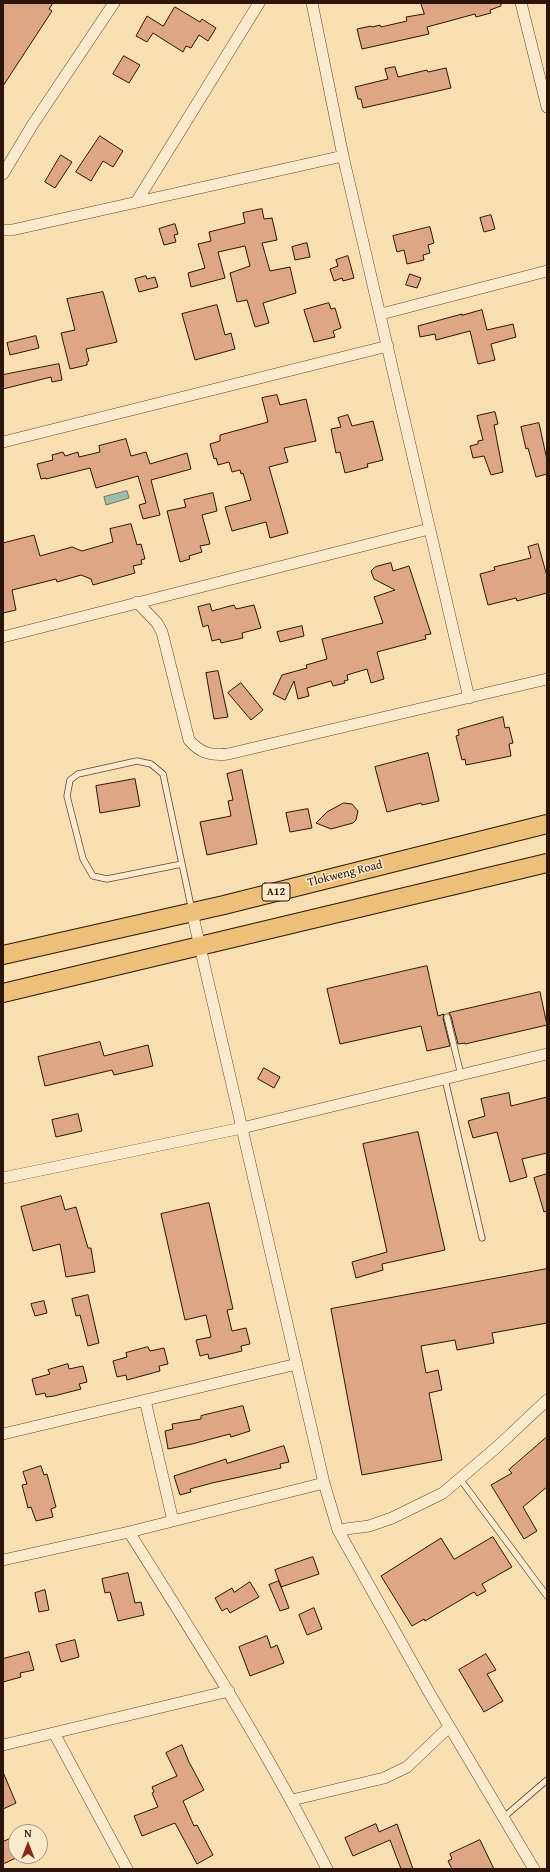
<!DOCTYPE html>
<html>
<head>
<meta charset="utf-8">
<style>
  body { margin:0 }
  #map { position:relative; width:550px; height:1872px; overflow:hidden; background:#f8dfb1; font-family:"Gentium Book Plus",serif }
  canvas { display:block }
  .frame { position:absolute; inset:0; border:4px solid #2c140a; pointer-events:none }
  .north { position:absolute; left:8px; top:1824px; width:40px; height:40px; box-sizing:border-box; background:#faeacc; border:1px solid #a8947e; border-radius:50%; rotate:0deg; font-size:11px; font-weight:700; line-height:16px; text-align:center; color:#2c140a }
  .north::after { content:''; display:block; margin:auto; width:14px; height:18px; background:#8f2418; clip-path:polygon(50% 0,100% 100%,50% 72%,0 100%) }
</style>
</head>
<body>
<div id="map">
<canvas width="550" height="1872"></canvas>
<div class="frame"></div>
<div class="north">N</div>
</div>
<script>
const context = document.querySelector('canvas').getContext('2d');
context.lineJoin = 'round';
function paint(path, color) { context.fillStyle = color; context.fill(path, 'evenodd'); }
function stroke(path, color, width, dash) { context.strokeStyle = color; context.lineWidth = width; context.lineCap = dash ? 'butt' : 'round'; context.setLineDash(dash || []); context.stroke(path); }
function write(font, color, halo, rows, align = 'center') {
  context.font = font + ' "Gentium Book Plus",serif'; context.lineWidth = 3; context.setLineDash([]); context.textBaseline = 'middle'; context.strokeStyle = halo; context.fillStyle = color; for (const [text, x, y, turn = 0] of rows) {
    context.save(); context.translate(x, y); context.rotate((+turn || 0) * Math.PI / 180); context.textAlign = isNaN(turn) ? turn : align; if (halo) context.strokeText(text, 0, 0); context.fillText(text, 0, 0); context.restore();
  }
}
const water = new Path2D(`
  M127 491 129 498 106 505 104 497Z`);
const building = new Path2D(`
  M3 3H53L49 9 52 11 3 86Z
  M421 3H501V6L490 10 491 13 476 17 475 14 427 27 429 34 362 49 357 29 371 26 372 27 380 25 381 27 407 21 406 17 424 14Z
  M175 7 200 22 202 19 216 28 208 41 199 35 191 48 186 46 183 52 153 33 147 42 136 36 147 16 163 26Z
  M124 56 140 65 129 83 113 74Z
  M395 67 398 77 427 70 428 72 446 68 451 88 363 108 361 99H358L355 87 388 79 385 69Z
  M100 136 123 151 113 167 103 161 91 181 76 172Z
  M61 155 72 162 55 188 45 182Z
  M262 209 264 219 272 218 277 240 262 243 270 271 290 267 296 293 263 303 269 323 255 327 247 300 237 302 230 273 250 266 245 246 218 252 225 278 191 287 188 273 205 268 198 244 211 241 209 232 245 223 243 213Z
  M491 215 495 229 484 232 480 218Z
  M175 224 178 234 174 235 176 242 164 245 159 229Z
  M430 227 434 243 428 245 430 253 423 255 424 260 407 264 404 250 397 252 393 236Z
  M307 243 310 257 295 260 292 247Z
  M348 256 354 278 343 281 342 278 334 281 330 269 338 266 336 260Z
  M410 274 421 278 417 288 406 285Z
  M146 276 147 279 155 277 158 287 139 292 135 279Z
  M103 292 117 342 86 349 89 361 87 362V365L70 369 61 333 75 330 67 299Z
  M329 303 331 309 335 308 341 328 333 331 335 337 314 342 304 310Z
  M217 305 225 335 231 333 235 349 195 360 182 314Z
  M482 310 487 330 513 324 516 337 491 344 495 360 478 364 470 331 436 340 435 334 420 337 418 326 462 314V315Z
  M36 336 39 348 10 355 7 343Z
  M59 364 62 380 52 382 51 377 3 389V375Z
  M277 395 280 405 306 399 316 441 284 448 288 462 269 467 288 533 270 538 266 522 232 531 225 507 251 500 243 473 241 474 240 470 232 472 229 462 218 465 216 458 214 459 210 444 220 441V435L268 422 262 398Z
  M495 412 498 424 494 425 503 472 491 475 484 456 473 458 470 446 478 444V441L483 440 477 416Z
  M348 415 352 426 373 421 383 460 367 464 368 467 345 473 340 452 336 453 331 429 341 427 338 418Z
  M539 423 547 460V474L536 477 528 448 526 449 521 427Z
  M126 439 131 456 146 452 150 464 187 453 191 469 151 480 160 515 143 519 139 505 146 503 138 476 96 488 90 468 46 479V478L41 479 37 464 53 460 52 455 63 452 65 456 78 452 79 457 100 452 99 446Z
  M213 493 217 511 202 515 210 544 200 546 202 552 189 556 190 559 180 562 167 511 186 507 184 500Z
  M131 524 137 545 141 544 145 559 141 560 142 564 133 566 135 573 93 585 91 579 81 575 57 582 56 579 12 590 16 610 3 613V543L34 535 40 556 72 547 82 551 113 542 110 529Z
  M538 544 547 576V593L517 601 516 598 488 605 480 574 495 570 494 567 531 558 528 547Z
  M391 563 393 571 409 566 431 634 425 635 426 639 377 652 384 679 371 683 367 669 347 675 348 680 344 681 345 683 333 686 331 681 307 688 309 696 298 699 294 681 285 700 273 694 282 675 307 668 306 665 327 659 322 639 383 623 374 597 395 590 374 579 371 571 375 567Z
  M210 604 212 611 234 605 236 609 254 605 261 628 242 633 243 638 221 643 220 639 212 641 208 625 203 627 198 607Z
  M302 626 304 636 280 642 277 632Z
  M218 671 228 717 214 719 206 673Z
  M241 683 263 710 251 720 228 693Z
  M503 717 505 728 509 727 513 743 509 744 511 756 466 765 465 759 462 760 456 736 459 735 458 730Z
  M428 753 439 801 422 805 421 803 387 812 375 767Z
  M242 770 257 844 207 855 200 822 231 816 228 801 233 800 227 774Z
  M135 779 140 806 100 813 96 786Z
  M344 803 352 804 358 811 356 820 353 823 331 829 316 823 327 812Z
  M308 809 312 828 290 832 286 813Z
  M427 966 438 1016 444 1014 443 1018 450 1046 427 1051 421 1026 340 1044 327 989Z
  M540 992 547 1025 465 1044V1043L458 1044 451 1016 449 1013Z
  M100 1042 104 1056 148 1045 153 1066 114 1075 112 1070 45 1086 38 1057Z
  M264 1068 280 1077 274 1088 258 1079Z
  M509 1093 511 1106 547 1097V1153L522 1159 527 1177 510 1182 497 1132 473 1138 468 1121 485 1116 481 1099Z
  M78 1114 82 1131 56 1137 52 1120Z
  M418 1132 445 1250 382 1264 383 1270 356 1278 352 1262 387 1252 363 1144Z
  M547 1174V1211L544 1212 534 1178Z
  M61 1196 65 1210 76 1207 88 1248H91L95 1272 66 1277 60 1244 33 1251 21 1207Z
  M209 1203 233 1309 227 1310 232 1331 246 1328 250 1344 241 1346 242 1351 209 1359 208 1354 200 1356 196 1340 211 1337 206 1315 185 1320 161 1214Z
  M547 1269V1323L492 1333 494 1343 457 1350 455 1340 421 1346 426 1373 438 1370 442 1390 429 1393 442 1460 362 1475 331 1309Z
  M88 1295 99 1343 88 1346 80 1315 76 1316 72 1299Z
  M44 1301 47 1313 35 1316 31 1304Z
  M148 1347 150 1351 164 1348 168 1364 159 1366 160 1371 127 1380 126 1375 117 1377 113 1361 127 1357 126 1353Z
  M68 1364 69 1369 83 1366 87 1382 79 1384 81 1389 54 1396 46 1397 45 1393 36 1395 32 1379 50 1374 48 1370Z
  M243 1406 250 1431 231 1437 230 1434 192 1444 168 1449 165 1431 173 1429 172 1424 201 1419V1416Z
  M547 1437V1487L523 1507 537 1531 524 1539 491 1485 512 1473 509 1470Z
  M284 1446 289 1462 280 1464 281 1468 212 1483 190 1489 191 1492 180 1495 174 1476 226 1459 227 1463Z
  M41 1466 44 1475 47 1474 56 1507 51 1509 53 1517 36 1521 31 1507 28 1508 22 1485 27 1484 23 1472Z
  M493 1537 512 1567 482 1584 486 1591 477 1596 474 1592 425 1621 424 1619 412 1626 381 1576 441 1538 454 1559Z
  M313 1557 319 1574 281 1587 275 1570Z
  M128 1573 135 1603 141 1602 144 1615 118 1621 110 1592 105 1593 102 1579Z
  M279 1581 289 1608 280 1611 269 1585Z
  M250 1582 259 1597 230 1613 227 1608 222 1611 215 1598 232 1588 234 1592Z
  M45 1590 49 1610 39 1612 35 1593Z
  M314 1608 322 1629 307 1635 299 1615Z
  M267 1636 271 1648 277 1645 284 1663 250 1676 239 1647Z
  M75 1640 79 1657 61 1662 56 1645Z
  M29 1652 34 1670 20 1673 21 1677 3 1682V1659Z
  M486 1654 496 1670 487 1674 503 1701 484 1712 459 1670Z
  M182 1745 189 1762 204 1790 183 1801 194 1826 197 1825 213 1855 197 1864 175 1823 142 1836 134 1816 158 1807 152 1793 154 1792 152 1787 177 1776 166 1753Z
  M3 1772 16 1803 3 1809Z
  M376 1824 379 1832 397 1824 413 1869H401L390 1840 353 1856 345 1838Z
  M16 1836V1858L3 1864V1842Z
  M480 1840 494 1869H452L448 1861 452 1859 450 1854Z`);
const lane = new Path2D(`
  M182 864 107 879 93 876 83 859 67 796 70 780 78 774 137 761 151 764 163 774 192 911
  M447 1017 461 1075
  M445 1079 482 1238
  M460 1479 547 1596
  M504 1817 547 1780`);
const street = new Path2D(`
  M312 3 343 156 469 698
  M521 3 547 107
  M3 174 33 124 114 3
  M137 201 259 3
  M3 230H12L343 156
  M381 314 547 271
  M3 442 388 346
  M137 602 157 623 162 632 189 740C200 753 211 756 228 754L547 679
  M3 637 429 529
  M192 912 324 1483 338 1530 430 1694 534 1869
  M3 1178 242 1128 547 1054
  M145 1400 173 1521
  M3 1434 297 1364
  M338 1530 369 1526 392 1518 443 1493 497 1447 547 1400
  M129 1532C199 1643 268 1752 327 1869
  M3 1560 129 1532 324 1483
  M54 1733 127 1869
  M3 1745 229 1691
  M292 1800 384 1778 407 1767 449 1727`);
const primary = new Path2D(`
  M3 955 224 905 547 824
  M3 993 547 863`);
const shields = [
  [276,892,28]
];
const shieldNames = [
  ["A12",276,892]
];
const streetNames = [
  ["Tlokweng Road",345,874,-14]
];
paint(water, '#9dbdaa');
stroke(water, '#70796a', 1);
paint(building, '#dda684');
stroke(building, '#2c140a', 1);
stroke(lane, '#5f4734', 7);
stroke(street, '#5f4734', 12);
stroke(primary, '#2c140a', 20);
stroke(lane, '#faeacc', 5.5);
stroke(street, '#faeacc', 11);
stroke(primary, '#ecc078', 18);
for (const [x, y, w] of shields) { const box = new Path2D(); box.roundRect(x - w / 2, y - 9, w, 18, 3); context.fillStyle = '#faeacc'; context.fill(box); stroke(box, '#2c140a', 1); }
write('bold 11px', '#2c140a', null, shieldNames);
write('12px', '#2c140a', '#faeacc', streetNames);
</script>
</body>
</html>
